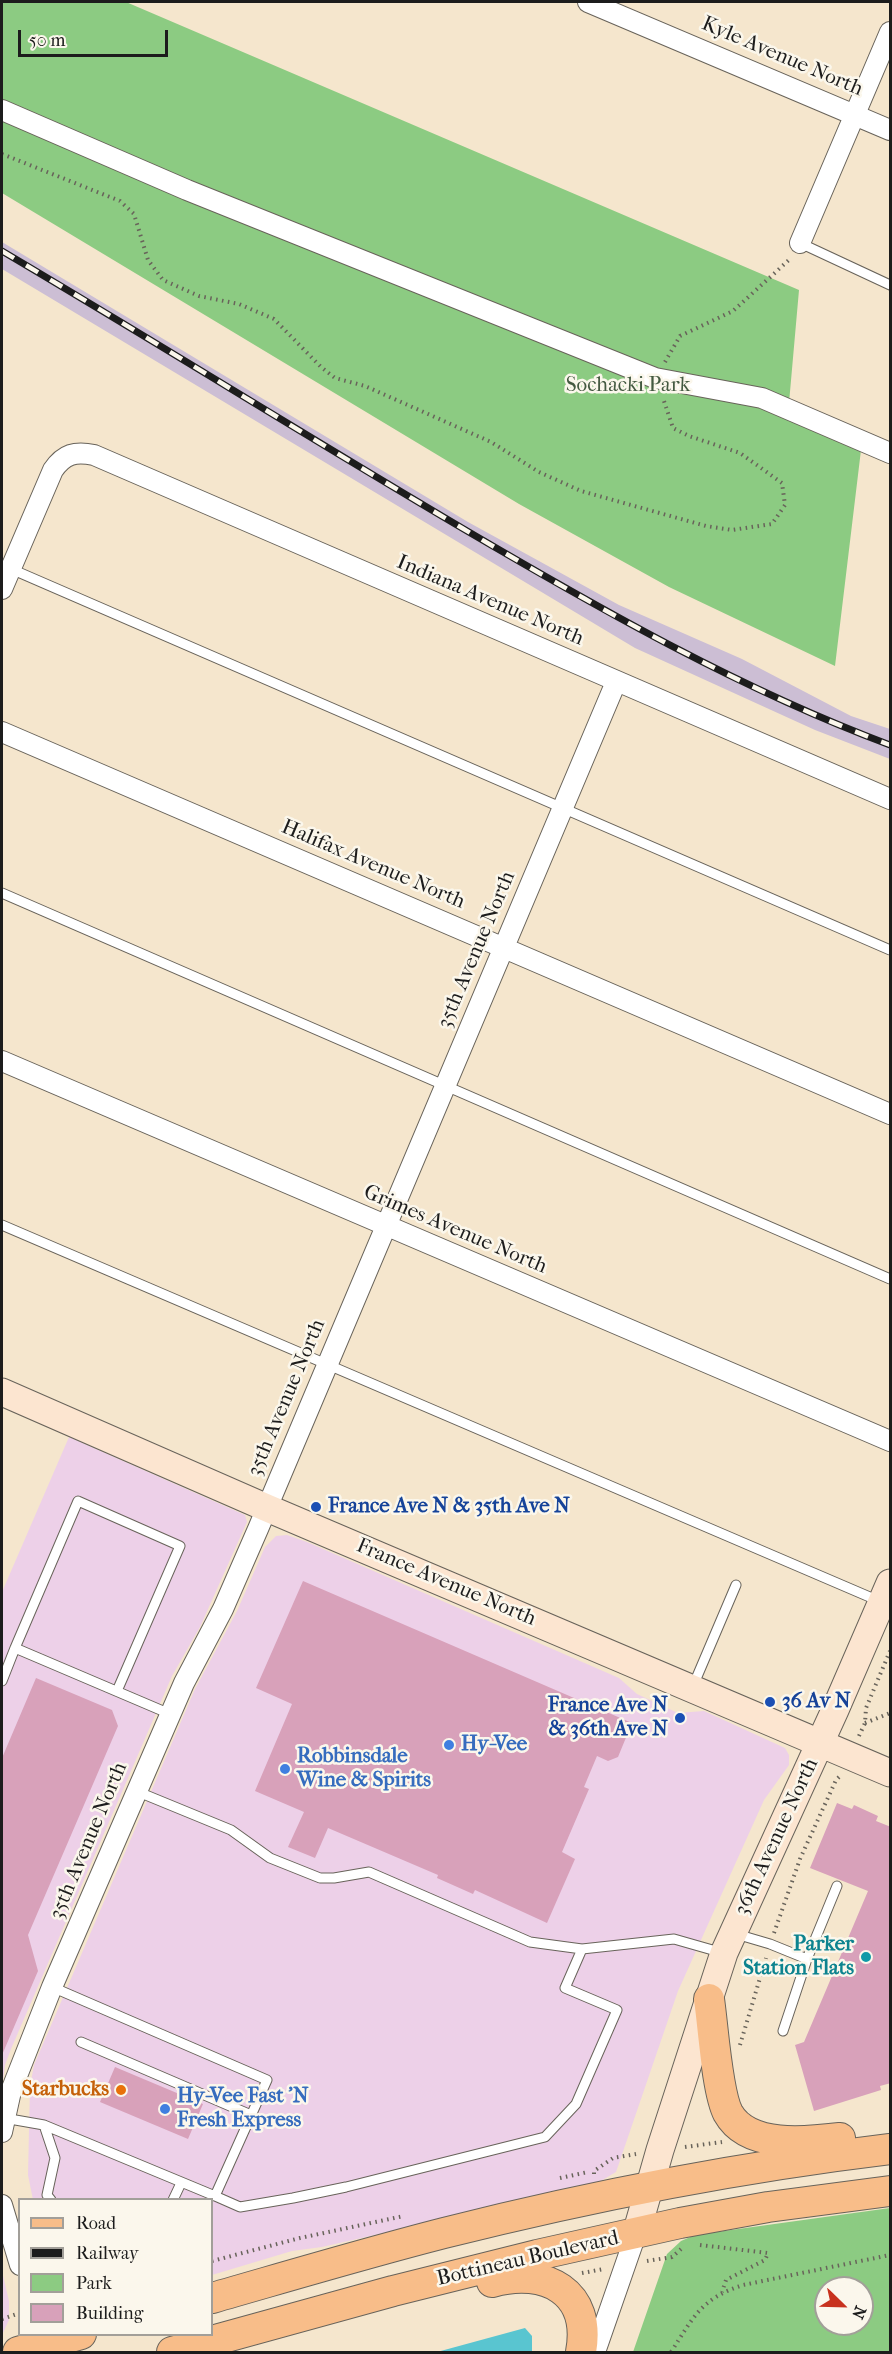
<!DOCTYPE html>
<html>
<head>
<meta charset="utf-8">
<style>
  body { margin:0 }
  #map { position:relative; width:892px; height:2354px; overflow:hidden; background:#f5e6cd; font-family:"IM FELL French Canon",serif }
  canvas { display:block }
  .frame { position:absolute; inset:0; border:3px solid #1c1c1c; pointer-events:none }
  .legend { position:absolute; left:18px; top:2198px; width:195px; height:138px; box-sizing:border-box; background:#fbf7ec; border:2px solid #a29f99; margin:0; padding:8px 10px; list-style:none; font-size:18px; color:#1c1c1c }
  .legend li { display:flex; align-items:center; gap:12px; height:30px }
  .legend b { width:30px; border:2px solid #a29f99 }
  .north { position:absolute; left:814px; top:2276px; width:60px; height:60px; box-sizing:border-box; background:#fbf7ec; border:2px solid #a29f99; border-radius:50%; rotate:113deg; font-size:16px; font-weight:700; line-height:24px; text-align:center; color:#1c1c1c }
  .north::after { content:''; display:block; margin:auto; width:21px; height:27px; background:#c8321e; clip-path:polygon(50% 0,100% 100%,50% 72%,0 100%) }
  .scale { position:absolute; left:18px; top:30px; width:150px; height:27px; box-sizing:border-box; border:3px solid #1c1c1c; border-top:0; padding-left:8px; font-size:18px; line-height:21px; white-space:nowrap; color:#1c1c1c; -webkit-text-stroke:4px #fbf7ec; paint-order:stroke }
</style>
</head>
<body>
<div id="map">
<canvas width="892" height="2354"></canvas>
<div class="frame"></div>
<ul class="legend">
<li><b style="height:8px;background:#f8bd89"></b>Road</li>
<li><b style="height:8px;background:#1c1c1c"></b>Railway</li>
<li><b style="height:16px;background:#8ccb82"></b>Park</li>
<li><b style="height:16px;background:#d8a1ba"></b>Building</li>
</ul>
<div class="north">N</div>
<div class="scale">50 m</div>
</div>
<script>
const context = document.querySelector('canvas').getContext('2d');
context.lineJoin = 'round';
function paint(path, color) { context.fillStyle = color; context.fill(path, 'evenodd'); }
function stroke(path, color, width, dash) { context.strokeStyle = color; context.lineWidth = width; context.lineCap = dash ? 'butt' : 'round'; context.setLineDash(dash || []); context.stroke(path); }
function write(font, color, halo, rows, align = 'center') {
  context.font = font + ' "IM FELL French Canon",serif'; context.lineWidth = 5; context.setLineDash([]); context.textBaseline = 'middle'; context.strokeStyle = halo; context.fillStyle = color; for (const [text, x, y, turn = 0] of rows) {
    context.save(); context.translate(x, y); context.rotate((+turn || 0) * Math.PI / 180); context.textAlign = isNaN(turn) ? turn : align; if (halo) context.strokeText(text, 0, 0); context.fillText(text, 0, 0); context.restore();
  }
}
const built = new Path2D(`
  M69 1437 245 1515 247 1522 200 1627 172 1676 11 2049 5 2065 2 2087V1592Z
  M287 1535 307 1542 619 1678 637 1694 678 1713 704 1711 785 1748 789 1755V1765L764 1800 678 1991 616 2172 594 2185 322 2247 292 2251 212 2275V2200H33L28 2175 30 2086 34 2065 195 1689 237 1611 265 1547 276 1536Z
  M2 2271 9 2301V2320L2 2335Z`);
const industrial = new Path2D(`
  M2 242 468 522 619 605 742 659 851 716 890 729V759L815 730 635 648 2 269Z`);
const green = new Path2D(`
  M2 2H126L799 290 789 403 861 450 835 666 669 587 519 504 2 193Z
  M890 2208V2352H633L667 2254 681 2241 695 2235ZM826 2288H862V2324H826Z`);
const water = new Path2D(`
  M525 2328 532 2336V2352H437Z`);
const building = new Path2D(`
  M303 1581 632 1723 618 1757 608 1761 597 1756 584 1787 589 1789 562 1852 575 1859 547 1923 475 1890 473 1894 437 1878 438 1875 328 1828 315 1858 288 1847 304 1812 255 1791 292 1704 256 1688Z
  M36 1678 112 1710 118 1726 28 1935 38 1971 2 2055V1758Z
  M837 1803 852 1809 854 1805 878 1816 876 1821 891 1827V2083L880 2086 881 2090 814 2111 795 2045 804 2042 868 1891 810 1868Z
  M115 2067 203 2104 188 2139 100 2102Z`);
const path = new Path2D(`
  M2 154 120 201 134 214 148 260 163 280 199 296 239 304 274 319 321 367 335 378 365 386 491 442 539 472 581 491 706 526 732 530 772 524 785 505 782 483 740 453 689 436 673 428 663 398
  M665 362 680 336 733 311 790 259
  M865 1723 890 1713
  M859 1736 865 1723 866 1708 890 1651
  M774 1933 800 1859 836 1780 841 1775
  M740 2045 766 1958
  M685 2147 722 2142
  M594 2174V2171L613 2158 636 2154
  M560 2178 588 2172
  M700 2245 768 2253 765 2260 726 2280 722 2292
  M212 2261 300 2238 404 2216
  M647 2261 672 2257 681 2249
  M582 2273 604 2269
  M2 2319 20 2313
  M671 2352C694 2317 700 2299 743 2285L890 2255`);
const lane = new Path2D(`
  M800 243 890 285
  M2 565 890 950
  M2 893 890 1279
  M2 1225 879 1601
  M15 1648 78 1501 180 1546 117 1691
  M2 1681 15 1648 170 1714
  M693 1686 736 1585
  M136 1791 231 1830 270 1858 320 1878H334L369 1872 530 1942 582 1949 674 1939 723 1953
  M736 1934 770 1944 807 1959
  M52 1987 267 2080 215 2196 240 2207 293 2198 346 2187 545 2137 576 2104 617 2010 565 1988 582 1949
  M783 2031 807 1959 837 1886
  M81 2042 251 2115
  M4 2118 44 2125 215 2196
  M44 2125 55 2158 47 2195 51 2200
  M173 2200 181 2183`);
const street = new Path2D(`
  M588 2 890 130
  M2 110 187 190 655 378 762 398 890 453
  M800 243 890 32
  M2 589 53 470C64 454 75 451 94 455L890 799
  M2 732 890 1114
  M2 1061 890 1441
  M2 2132 11 2091 52 1987 184 1683 223 1609 258 1529 616 682
  M2 2205 20 2265
  M595 2352 636 2234`);
const secondary = new Path2D(`
  M2 1392 267 1508 890 1773
  M636 2234 660 2150 724 1953 835 1710 890 1583`);
const primary = new Path2D(`
  M709 1999C713 2026 717 2092 728 2113 748 2149 807 2142 840 2138
  M492 2282C546 2267 592 2292 581 2352
  M212 2298C289 2276 366 2253 444 2233 591 2196 740 2167 890 2149
  M18 2352 81 2334
  M172 2352 393 2291 537 2255 680 2223 768 2207 890 2191`);
const rail = new Path2D(`
  M2 251C156 342 308 437 462 528 600 609 740 689 890 745`);
const markers = [
  [316,1507,6,"#1a4fb4"],
  [770,1702,6,"#1a4fb4"],
  [680,1718,6,"#1a4fb4"],
  [449,1745,6,"#3f7fe0"],
  [285,1769,6,"#3f7fe0"],
  [866,1957,6,"#0f9aa8"],
  [121,2090,6,"#e8710a"],
  [165,2109,6,"#3f7fe0"]
];
const streetNames = [
  ["Kyle Avenue North",782,57,23],
  ["Indiana Avenue North",490,601,23],
  ["Halifax Avenue North",373,865,23],
  ["35th Avenue North",477,950,-67],
  ["Grimes Avenue North",455,1230,23],
  ["35th Avenue North",287,1398,-67],
  ["France Avenue North",446,1583,23],
  ["36th Avenue North",777,1837,-65],
  ["35th Avenue North",89,1841,-67],
  ["Bottineau Boulevard",528,2259,-13]
];
const parkNames = [
  ["Sochacki Park",628,386]
];
const transitNames = [
  ["France Ave N & 35th Ave N",328,1507],
  ["36 Av N",782,1702],
  ["France Ave N",668,1706,"right"],
  ["& 36th Ave N",668,1730,"right"]
];
const shopNames = [
  ["Hy-Vee",461,1745],
  ["Robbinsdale",297,1757],
  ["Wine & Spirits",297,1781],
  ["Hy-Vee Fast 'N",177,2097],
  ["Fresh Express",177,2121]
];
const cultureNames = [
  ["Parker",854,1945],
  ["Station Flats",854,1969]
];
const foodNames = [
  ["Starbucks",109,2090]
];
paint(built, '#edd0e8');
paint(industrial, '#ccbed4');
paint(green, '#8ccb82');
paint(water, '#59c5d0');
paint(building, '#d8a1ba');
stroke(lane, '#68635a', 11);
stroke(street, '#68635a', 22);
stroke(secondary, '#68635a', 29);
stroke(primary, '#68635a', 32);
stroke(path, '#68635a', 4, [1.5, 4.5]);
stroke(lane, '#fff', 9);
stroke(street, '#fff', 20);
stroke(secondary, '#fce5d0', 27);
stroke(primary, '#f8bd89', 30);
stroke(rail, '#1c1c1c', 7);
stroke(rail, '#fbf7ec', 4.5, [14]);
for (const [x, y, r, color] of markers) { const dot = new Path2D(); dot.arc(x, y, r, 0, 2 * Math.PI); context.fillStyle = color; context.fill(dot); stroke(dot, '#fbf7ec', 2); }
write('21px', '#1c1c1c', '#fbf7ec', streetNames);
write('21px', '#435940', '#fbf7ec', parkNames);
write('bold 21px', '#164399', '#fbf7ec', transitNames, 'left');
write('bold 21px', '#366cbe', '#fbf7ec', shopNames, 'left');
write('bold 21px', '#0d838f', '#fbf7ec', cultureNames, 'right');
write('bold 21px', '#c56008', '#fbf7ec', foodNames, 'right');
</script>
</body>
</html>
